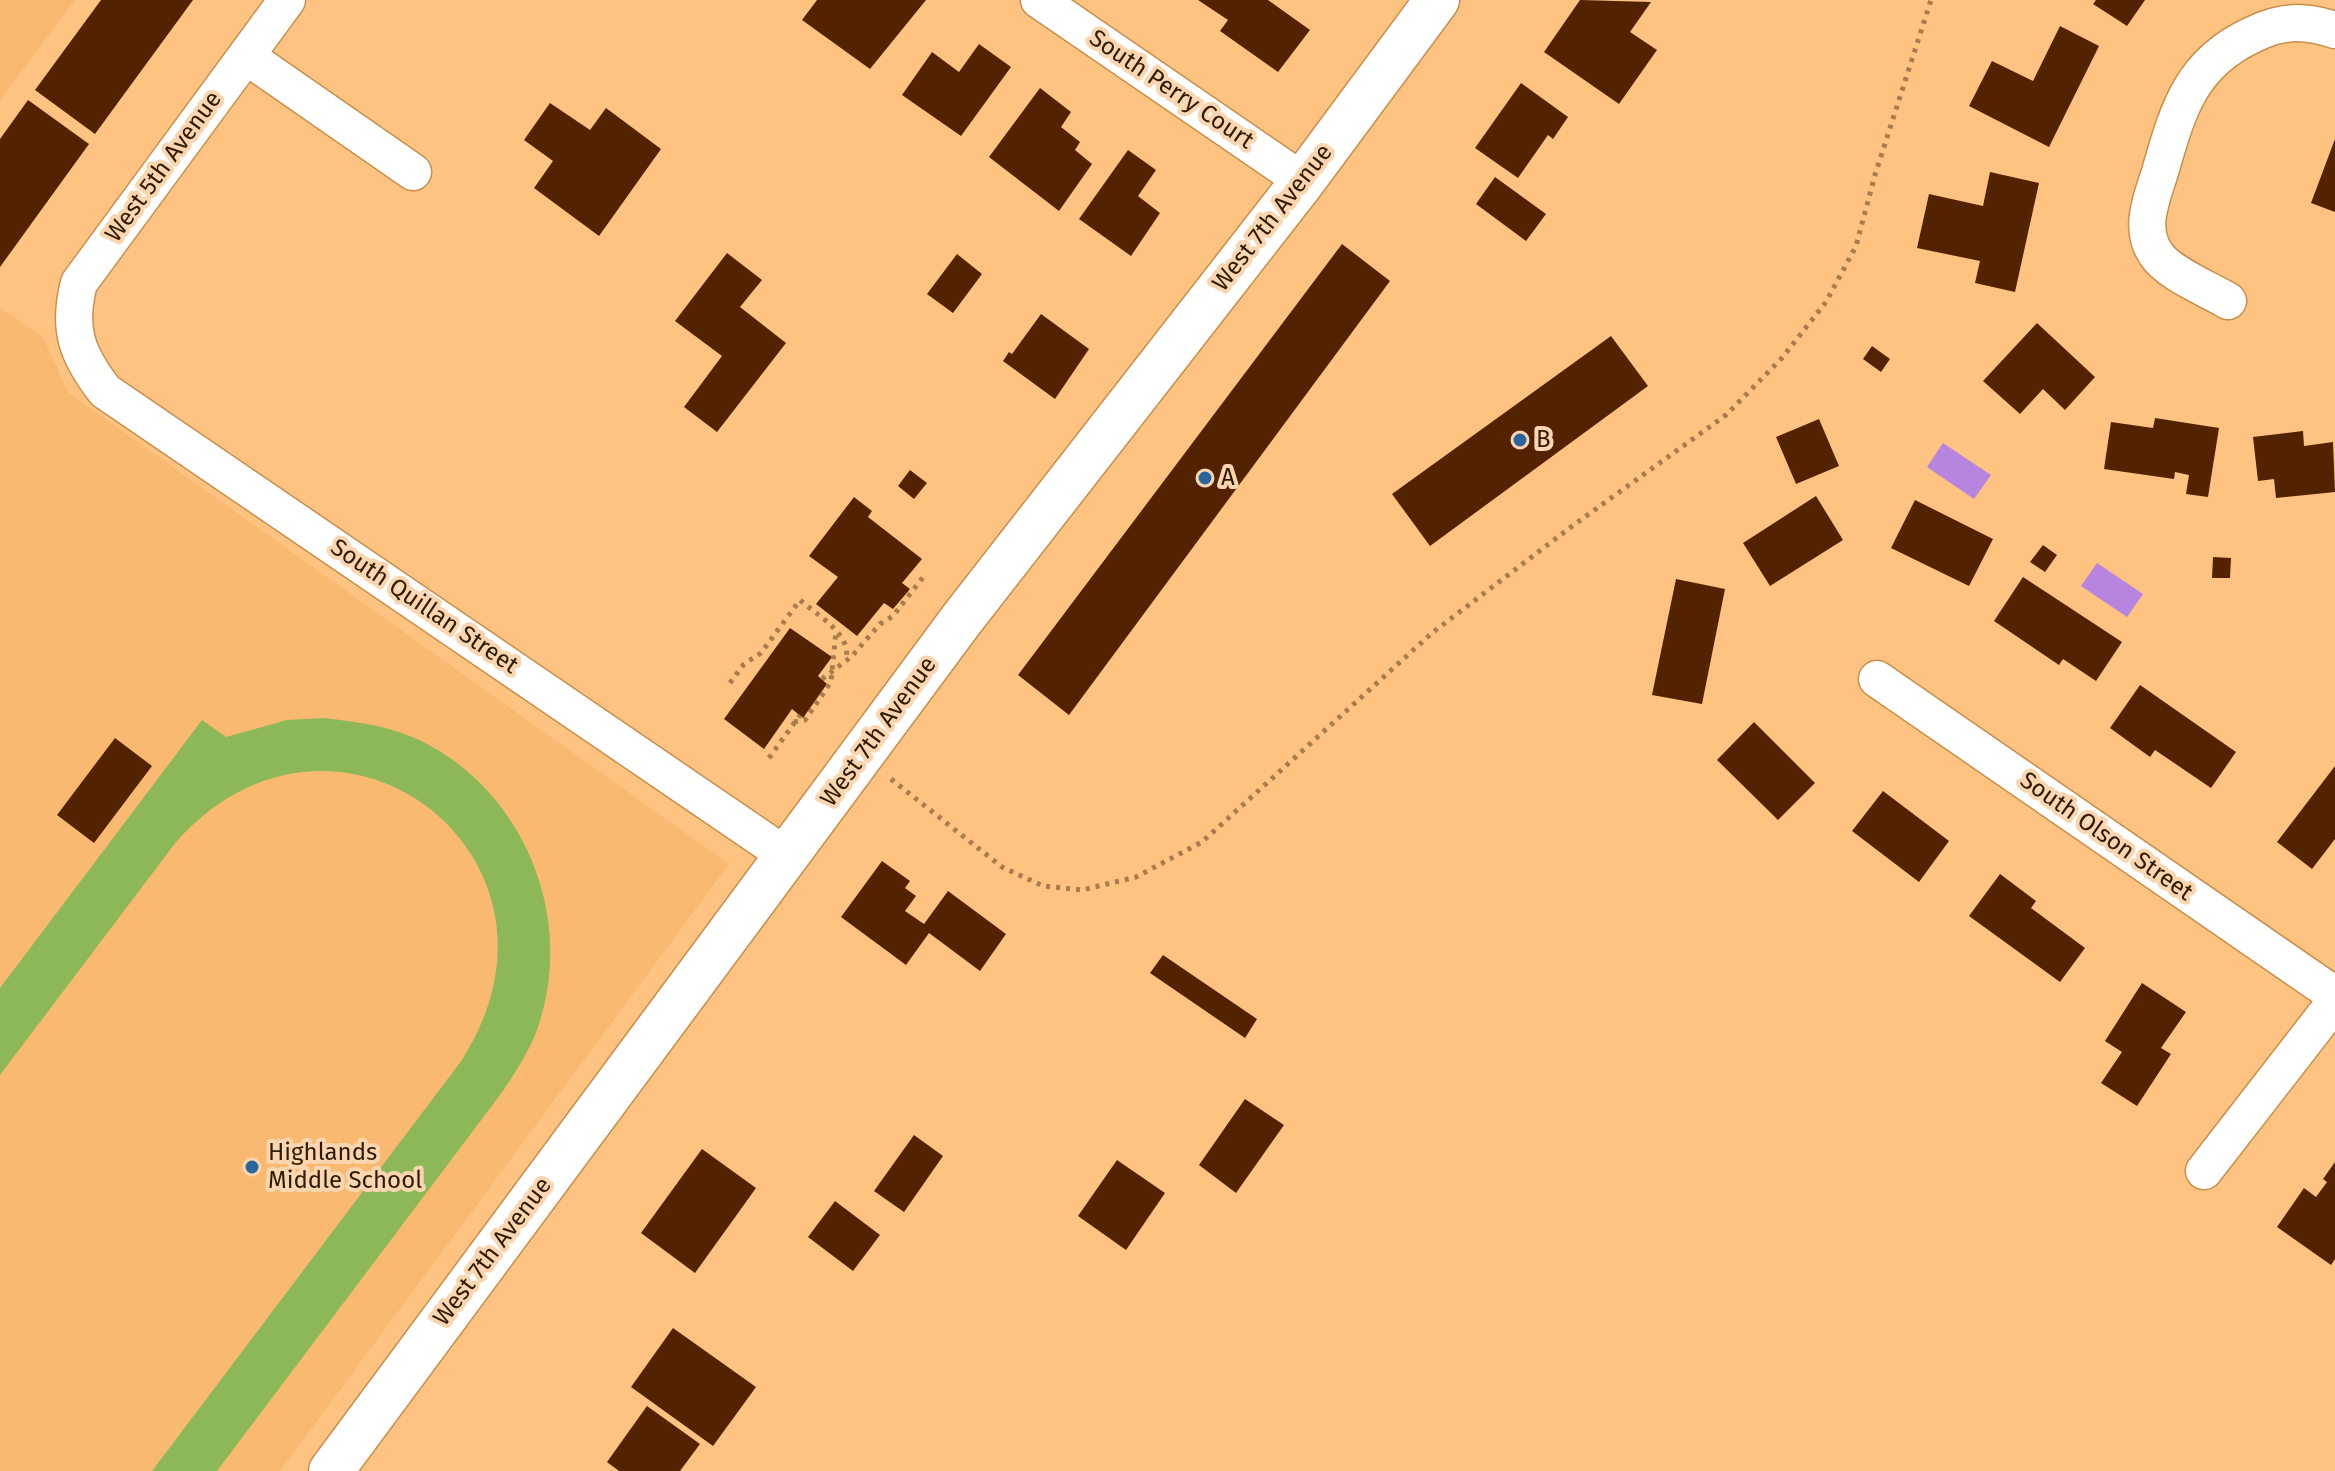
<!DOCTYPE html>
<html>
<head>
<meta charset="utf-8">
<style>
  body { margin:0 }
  canvas { display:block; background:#fec381 }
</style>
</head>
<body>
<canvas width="2335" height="1471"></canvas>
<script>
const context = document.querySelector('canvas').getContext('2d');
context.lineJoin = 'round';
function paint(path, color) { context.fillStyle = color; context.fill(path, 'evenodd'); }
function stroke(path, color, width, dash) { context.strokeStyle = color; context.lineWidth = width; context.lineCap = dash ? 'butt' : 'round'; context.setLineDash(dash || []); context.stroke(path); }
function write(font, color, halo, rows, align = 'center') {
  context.font = font + ' "Fira Sans",sans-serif'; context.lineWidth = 8; context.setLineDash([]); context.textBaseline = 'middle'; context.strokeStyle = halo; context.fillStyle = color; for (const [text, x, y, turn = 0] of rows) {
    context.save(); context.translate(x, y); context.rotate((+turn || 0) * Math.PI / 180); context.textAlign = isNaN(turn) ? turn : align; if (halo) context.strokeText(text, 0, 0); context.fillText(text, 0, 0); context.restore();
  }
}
const built = new Path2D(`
  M0 0H75L0 100Z
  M0 308 43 337 68 392 729 864 280 1471H0Z`);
const green = new Path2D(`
  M323 718C360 722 396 727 429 745 527 798 575 921 538 1027 530 1050 517 1070 503 1091L217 1471H152L462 1060C593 857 336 662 176 842L0 1075V988L202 720 226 737 287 720Z`);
const water = new Path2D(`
  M1943 443 1991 475 1974 499 1927 467Z
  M2097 563 2143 594 2127 617 2081 586Z`);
const building = new Path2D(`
  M101 0H193L95 134 35 90Z
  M817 0H926L870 69 802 20Z
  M1198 0H1268L1310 30 1278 72 1220 31 1228 20Z
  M1580 0 1651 2 1630 32 1657 50 1619 104 1544 52Z
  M2096 0H2145L2127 26 2093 4Z
  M2060 26 2099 46 2049 147 1969 106 1992 61 2033 81Z
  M979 44 1011 67 961 136 902 95 932 52 959 72Z
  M1521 83 1568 117 1553 139 1548 135 1518 178 1475 148Z
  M1040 88 1071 112 1061 127 1080 142 1075 150 1092 164 1059 211 989 157Z
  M28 100 89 144 0 267V139Z
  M550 103 590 130 606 108 661 149 599 236 534 188 553 161 524 140Z
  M2335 139V212L2311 203Z
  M1128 150 1156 170 1138 196 1160 213 1131 256 1079 219Z
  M1990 172 2039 183 2015 292 1975 283 1980 261 1917 248 1929 194 1983 206Z
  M1495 177 1546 214 1526 241 1476 204Z
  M1342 244 1390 281 1069 715 1018 675Z
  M727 253 762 280 740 307 786 343 717 432 684 407 722 356 675 321Z
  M957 254 982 274 953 313 927 294Z
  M1041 314 1089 349 1055 399 1003 361 1009 352 1012 354Z
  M2037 323 2095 377 2065 410 2043 389 2020 414 1983 381Z
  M1611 336 1648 386 1430 546 1392 494Z
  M1872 346 1890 359 1881 372 1863 359Z
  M2155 418 2219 428 2208 497 2186 494 2189 475 2175 472 2174 479 2104 469 2111 422 2153 428Z
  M1819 419 1839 466 1796 484 1776 437Z
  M2303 431 2304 446 2333 442 2335 492 2276 498 2274 479 2258 481 2253 437Z
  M910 470 927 483 914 499 898 486Z
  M1816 496 1843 540 1770 586 1743 543Z
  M854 497 872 511 868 517 922 559 902 583 910 589 893 609 884 603 857 636 816 604 838 577 809 556Z
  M1915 500 1993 539 1969 586 1891 548Z
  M2043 545 2057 555 2045 572 2030 562Z
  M2213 557 2231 558 2230 578H2212Z
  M2023 577 2122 642 2096 681 2063 659 2059 665 1994 621Z
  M1676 579 1725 589 1702 704 1652 695Z
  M790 628 832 657 818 676 827 684 803 718 792 709 764 749 724 719Z
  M2140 685 2236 752 2211 788 2155 750 2150 757 2110 728Z
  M1754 722 1815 783 1778 820 1717 760Z
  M115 738 152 766 94 843 57 815Z
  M2335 766V839L2312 869 2277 842Z
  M1883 791 1949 841 1919 882 1852 831Z
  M882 861 910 881 905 888 916 896 905 911 924 924 948 891 1006 934 980 971 929 933 906 965 841 917Z
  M2000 874 2036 901 2031 908 2085 948 2060 982 1969 916Z
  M1163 955 1257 1019 1245 1038 1150 973Z
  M2142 983 2186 1012 2161 1048 2171 1054 2137 1106 2101 1083 2122 1052 2105 1041Z
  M1245 1099 1284 1125 1236 1193 1199 1165Z
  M914 1135 943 1156 904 1212 874 1191Z
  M702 1149 756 1188 695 1273 641 1233Z
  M1117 1160 1165 1193 1126 1250 1078 1216Z
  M2335 1162V1259L2331 1265 2277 1227 2304 1188 2316 1197 2327 1182 2323 1179Z
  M835 1201 880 1235 853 1271 808 1237Z
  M673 1328 756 1387 713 1446 631 1387Z
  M647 1406 700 1444 680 1471H619L607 1462Z`);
const path = new Path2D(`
  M822 679 851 657 880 624 893 616 924 576
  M730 683 744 664 761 653 800 600C818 616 852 634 846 660
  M794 722 805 720 831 682 836 631
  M769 758 800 715
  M891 779 1002 867 1043 886 1082 890 1136 877 1202 842 1432 633 1571 527 1726 415 1782 358 1826 302 1856 246 1875 175 1931 0`);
const minor = new Path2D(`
  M287 0 79 283C67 329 77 355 105 391L787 856
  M1039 0 1303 181
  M246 56 413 172
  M2228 301C2208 289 2168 273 2156 254 2138 228 2152 198 2160 172 2178 110 2190 64 2252 35 2282 20 2304 20 2335 30
  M1877 679 2335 995
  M2204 1171 2335 1002`);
const tertiary = new Path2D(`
  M331 1471 962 619 1303 181 1437 0`);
const markers = [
  [1520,440,8,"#2a669d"],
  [1205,478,8,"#2a669d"],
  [252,1167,8,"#2a669d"]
];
const streetNames = [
  ["South Perry Court",1171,90,34],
  ["West 5th Avenue",164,167,-54],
  ["West 7th Avenue",1273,218,-52],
  ["South Quillan Street",424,607,34],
  ["West 7th Avenue",879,732,-54],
  ["South Olson Street",2106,837,35],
  ["West 7th Avenue",493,1252,-53]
];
const poiNames = [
  ["B",1536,440],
  ["A",1221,478],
  ["Highlands",268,1153],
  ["Middle School",268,1181]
];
paint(built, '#f9b970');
paint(green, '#8db858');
paint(water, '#b784e0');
paint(building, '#532201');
stroke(minor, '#c78f4d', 39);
stroke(tertiary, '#c78f4d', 47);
stroke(path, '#a87c4b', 5, [4, 6]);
stroke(minor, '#fff', 36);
stroke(tertiary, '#fff', 44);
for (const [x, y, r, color] of markers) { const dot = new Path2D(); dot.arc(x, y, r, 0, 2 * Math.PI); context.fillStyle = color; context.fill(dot); stroke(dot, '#fad6b0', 3); }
write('24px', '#301a00', '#fad6b0', streetNames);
write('24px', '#301a00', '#fad6b0', poiNames, 'left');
</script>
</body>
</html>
